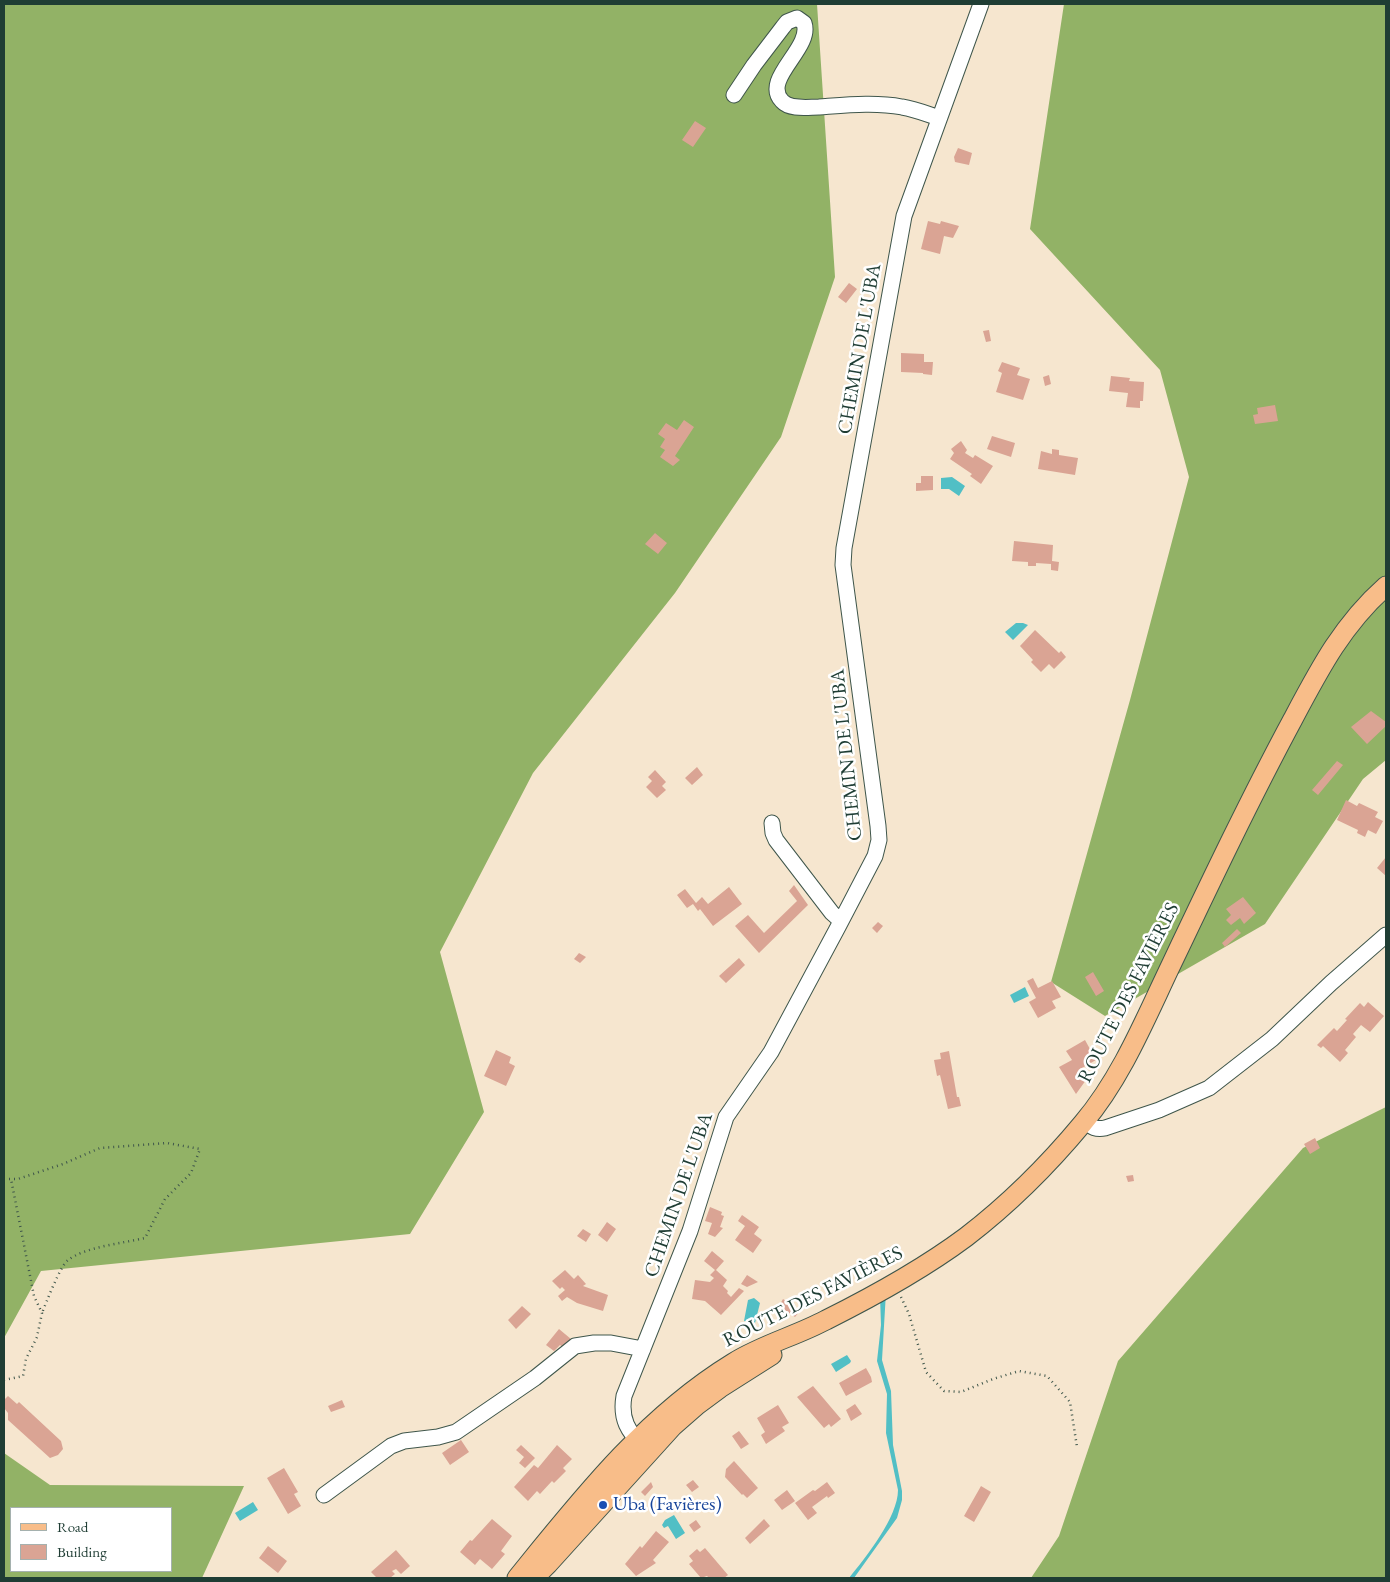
<!DOCTYPE html>
<html>
<head>
<meta charset="utf-8">
<style>
  body { margin:0 }
  #map { position:relative; width:1390px; height:1582px; overflow:hidden; background:#f6e6cf; font-family:"EB Garamond",serif }
  canvas { display:block }
  .frame { position:absolute; inset:0; border:5px solid #1f3d34; pointer-events:none }
  .legend { position:absolute; left:10px; top:1507px; width:162px; height:65px; box-sizing:border-box; background:#fff; border:1px solid #a5b1ae; margin:0; padding:6px 9px; list-style:none; font-size:15px; color:#1f3d34 }
  .legend li { display:flex; align-items:center; gap:10px; height:25px }
  .legend b { width:25px; border:1px solid #a5b1ae }
</style>
</head>
<body>
<div id="map">
<canvas width="1390" height="1582"></canvas>
<div class="frame"></div>
<ul class="legend">
<li><b style="height:6px;background:#f8bd89"></b>Road</li>
<li><b style="height:14px;background:#daa494"></b>Building</li>
</ul>
</div>
<script>
const context = document.querySelector('canvas').getContext('2d');
context.lineJoin = 'round';
function paint(path, color) { context.fillStyle = color; context.fill(path, 'evenodd'); }
function stroke(path, color, width, dash) { context.strokeStyle = color; context.lineWidth = width; context.lineCap = dash ? 'butt' : 'round'; context.setLineDash(dash || []); context.stroke(path); }
function write(font, color, halo, rows, align = 'center') {
  context.font = font + ' "EB Garamond",serif'; context.lineWidth = 5; context.setLineDash([]); context.textBaseline = 'middle'; context.strokeStyle = halo; context.fillStyle = color; for (const [text, x, y, turn = 0] of rows) {
    context.save(); context.translate(x, y); context.rotate((+turn || 0) * Math.PI / 180); context.textAlign = isNaN(turn) ? turn : align; if (halo) context.strokeText(text, 0, 0); context.fillText(text, 0, 0); context.restore();
  }
}
const forest = new Path2D(`
  M4 4H817L835 277 781 437 675 593 533 773 440 952 484 1112 410 1234 41 1271 4 1338Z
  M1064 4H1386V760L1363 779 1265 924 1105 1016 1051 982 1130 700 1189 477 1160 370 1030 229Z
  M1386 1107V1578H1031L1059 1536 1118 1361 1303 1148Z
  M4 1453 50 1485 244 1486 202 1578H4ZM11 1508H171V1571H11Z`);
const water = new Path2D(`
  M952 477 965 486 959 496 949 489H941V478Z
  M1016 623H1023L1028 625 1013 640 1005 632Z
  M1025 987 1029 996 1014 1003 1010 995Z
  M886 1292 882 1360 891 1391 893 1445 902 1491V1500L897 1518 854 1578H849C866 1557 898 1517 898 1490L886 1433 887 1394 877 1361 881 1325 880 1296Z
  M754 1298 760 1303 755 1323 744 1321 748 1300Z
  M847 1355 851 1361 850 1363 836 1372 831 1364Z
  M253 1502 258 1510 240 1521 235 1513Z
  M674 1515 685 1533 676 1539 668 1526 664 1528 662 1525 665 1520Z`);
const building = new Path2D(`
  M695 121 706 128 693 147 682 140Z
  M958 148 972 153 969 165 955 162 954 157Z
  M928 221 940 224 941 221 959 226 953 238 944 236 940 254 921 249Z
  M849 283 857 289 846 303 838 297Z
  M989 330 991 341 986 342 983 331Z
  M901 353 924 354V362H933L932 375 923 374V373L901 372Z
  M1002 362 1020 368 1017 375 1030 379 1023 400 996 392 1002 373 998 371Z
  M1049 375 1051 384 1045 386 1043 377Z
  M1111 376 1130 378 1129 381 1144 382 1143 401H1140V408L1126 407 1128 393 1109 391Z
  M1275 405 1278 421 1255 424 1253 415 1258 414 1257 408Z
  M684 420 694 427 675 456 680 460 673 466 660 457 665 450 660 447 665 439 658 434 666 423 677 430Z
  M992 436 1015 443 1011 457 987 449Z
  M961 441 967 450 965 453 973 458 975 455 993 466 981 484 970 476 972 474 950 459 954 453 951 449Z
  M1052 449 1059 450V455L1078 458 1075 475 1038 469 1041 451 1052 454Z
  M921 476H933V490L916 491V483H921Z
  M655 533 667 543 658 554 645 544Z
  M1014 541 1053 545 1052 561 1059 562 1058 571 1051 570V564L1036 563V566H1028V562L1012 561Z
  M1035 630 1059 653 1061 651 1066 657 1054 669 1049 664 1041 672 1031 662 1033 660 1020 646Z
  M1371 711 1386 722V726L1367 744 1351 727Z
  M1337 761 1343 765 1318 795 1312 790Z
  M697 767 703 775 692 785 685 778Z
  M655 770 666 782 662 786 666 790 657 798 646 787 652 781 648 777Z
  M1346 800 1357 806 1359 803 1378 812 1375 817 1383 821 1376 834 1368 830 1365 837 1357 833 1358 830 1337 820Z
  M1386 857V876L1377 868Z
  M794 885 808 905 759 953 735 926 748 915 764 933 797 901 789 891Z
  M729 887 742 904 713 926 700 909 698 911 693 904 687 908 677 895 685 889 696 903 702 897 708 904Z
  M1243 897 1256 913 1244 924 1240 918 1231 925 1226 920 1231 915 1226 909Z
  M878 922 883 926 877 933 872 928Z
  M1237 929 1241 933 1225 947 1222 943Z
  M579 953 586 957 580 963 574 959Z
  M739 958 745 965 726 983 719 976Z
  M1093 972 1104 991 1096 996 1085 977Z
  M1033 978 1038 988 1052 981 1061 997 1052 1001 1056 1008 1038 1018 1029 1002 1036 998 1027 981Z
  M1368 1002 1384 1016 1370 1032 1361 1025 1353 1034 1356 1037 1345 1050 1348 1053 1340 1062 1323 1046 1321 1048 1317 1045 1334 1028 1337 1031 1347 1020 1345 1019 1360 1003 1364 1007Z
  M1085 1040 1096 1060 1082 1068 1087 1075 1084 1076 1086 1080 1076 1094 1059 1067 1072 1060 1066 1051Z
  M496 1050 511 1057 509 1063 515 1066 506 1086 484 1076Z
  M949 1051 957 1097H959L961 1106 948 1109 940 1075 937 1076 934 1060 941 1059 940 1053Z
  M1315 1138 1320 1148 1310 1154 1304 1144Z
  M1133 1175 1134 1181 1128 1182 1126 1176Z
  M710 1207 722 1212 721 1215 724 1216 720 1227 723 1228 715 1237 708 1234 712 1223 705 1221Z
  M742 1215 759 1227 754 1234 762 1240 753 1253 735 1240 745 1226 738 1221Z
  M607 1222 616 1229 607 1242 598 1235Z
  M583 1229 591 1234 586 1242 577 1236Z
  M712 1251 724 1261 716 1270 727 1280 723 1286 728 1291 727 1293 731 1297 739 1288 744 1291 721 1315 705 1301 692 1299 695 1280 710 1282 714 1278 710 1275 715 1270 704 1261Z
  M565 1270 574 1279 578 1275 586 1284 583 1286 608 1295 603 1311 577 1303 567 1297 562 1301 558 1296 565 1290 562 1287 560 1289 552 1281Z
  M747 1275 758 1282 747 1287 741 1284Z
  M783 1299 800 1311 795 1317 779 1306Z
  M522 1306 531 1314 516 1329 508 1320Z
  M559 1329 571 1339 564 1348 560 1345 554 1351 546 1345Z
  M866 1368 871 1377 872 1382 846 1396 839 1383Z
  M813 1386 841 1419 831 1427 829 1424 824 1428 797 1397Z
  M8 1396 17 1404 19 1402 61 1441 63 1449 58 1455 50 1458 8 1420V1413L4 1408V1400Z
  M342 1400 345 1407 331 1412 328 1406Z
  M855 1404 862 1414 851 1421 846 1410Z
  M778 1405 789 1423 782 1427 785 1431 766 1444 761 1435 765 1432 757 1418Z
  M739 1431 749 1444 741 1449 732 1436Z
  M461 1440 469 1452 450 1465 442 1453Z
  M521 1445 535 1458 525 1468 519 1463 524 1457 516 1450Z
  M557 1445 572 1459 563 1468 566 1471 554 1483 552 1481 540 1494 537 1491 528 1501 514 1487 534 1465 538 1468Z
  M734 1461 758 1488 747 1498 743 1494 742 1495 725 1477 726 1469Z
  M284 1468 298 1492 294 1494 301 1506 288 1514 267 1478Z
  M693 1480 699 1487 692 1492 686 1485Z
  M651 1482 653 1487 645 1496 641 1492Z
  M827 1482 835 1493 828 1498 827 1496 812 1507 817 1513 808 1520 795 1503 813 1490 815 1491Z
  M981 1486 991 1492 974 1522 964 1516Z
  M787 1490 795 1501 782 1510 774 1500Z
  M492 1519 512 1536 501 1551 505 1554 492 1569 480 1559 475 1565 460 1552 470 1540 472 1541Z
  M764 1519 770 1526 750 1544 745 1538Z
  M696 1520 701 1527 694 1532 689 1525Z
  M656 1531 669 1542 653 1560 656 1563 636 1576 625 1564 640 1546 642 1548Z
  M268 1546 287 1561 278 1573 259 1558Z
  M705 1548 728 1575 724 1578H709L707 1576 701 1578 689 1564 693 1561 689 1556 697 1549 700 1552Z
  M396 1550 410 1566 401 1574 396 1569 392 1571 395 1574 390 1578H377L371 1572Z`);
const path = new Path2D(`
  M4 1179H18L63 1164 100 1148 167 1143 200 1149 191 1173 165 1199 145 1238C124 1243 83 1247 67 1261 60 1267 46 1303 42 1313
  M901 1297 909 1314 926 1372 944 1391 961 1392 993 1379 1019 1371 1047 1376 1070 1402 1077 1447
  M4 1380 23 1376 26 1359 37 1337 42 1313 34 1296 11 1179`);
const minor = new Path2D(`
  M734 95 754 65 783 27 787 22 797 18 804 23C813 48 761 79 782 101 790 110 808 107 819 107 847 105 875 102 902 107 915 109 927 114 939 118
  M772 823 773 833 776 840 832 913 841 921
  M1085 1122C1092 1127 1096 1130 1105 1128L1159 1110 1209 1088 1272 1039 1331 983 1386 935
  M644 1447C628 1432 620 1419 624 1396L690 1231 726 1117 771 1052 838 927 875 856 879 840 878 826 843 565 844 548 904 216 981 4
  M324 1495 391 1446 404 1441 438 1437 456 1432 535 1378 575 1346 594 1343H611L643 1349`);
const major = new Path2D(`
  M517 1578C581 1499 645 1417 733 1363 761 1345 796 1336 826 1320 874 1296 923 1269 966 1237 1009 1204 1049 1164 1083 1123 1122 1077 1146 1017 1172 963 1211 881 1250 799 1293 719 1320 668 1343 624 1386 586
  M534 1578 548 1564 673 1426 697 1405 720 1388 772 1355`);
const markers = [
  [603,1505,5,"#1a4fb4"]
];
const streetNames = [
  ["CHEMIN DE L'UBA",860,349,-80],
  ["CHEMIN DE L'UBA",847,755,-96],
  ["ROUTE DES FAVIÈRES",1129,993,-63],
  ["CHEMIN DE L'UBA",679,1195,-71],
  ["ROUTE DES FAVIÈRES",813,1297,-27]
];
const transitNames = [
  ["Uba (Favières)",613,1505]
];
paint(forest, '#92b266');
paint(water, '#51bfc5');
paint(building, '#daa494');
stroke(minor, '#3f564b', 17);
stroke(major, '#3f564b', 21);
stroke(path, '#3f564b', 2.5, [1, 4]);
stroke(minor, '#fff', 15);
stroke(major, '#f8bd89', 19);
for (const [x, y, r, color] of markers) { const dot = new Path2D(); dot.arc(x, y, r, 0, 2 * Math.PI); context.fillStyle = color; context.fill(dot); stroke(dot, '#fff', 2); }
write('20px', '#1f3d34', '#fff', streetNames);
write('20px', '#164399', '#fff', transitNames, 'left');
</script>
</body>
</html>
